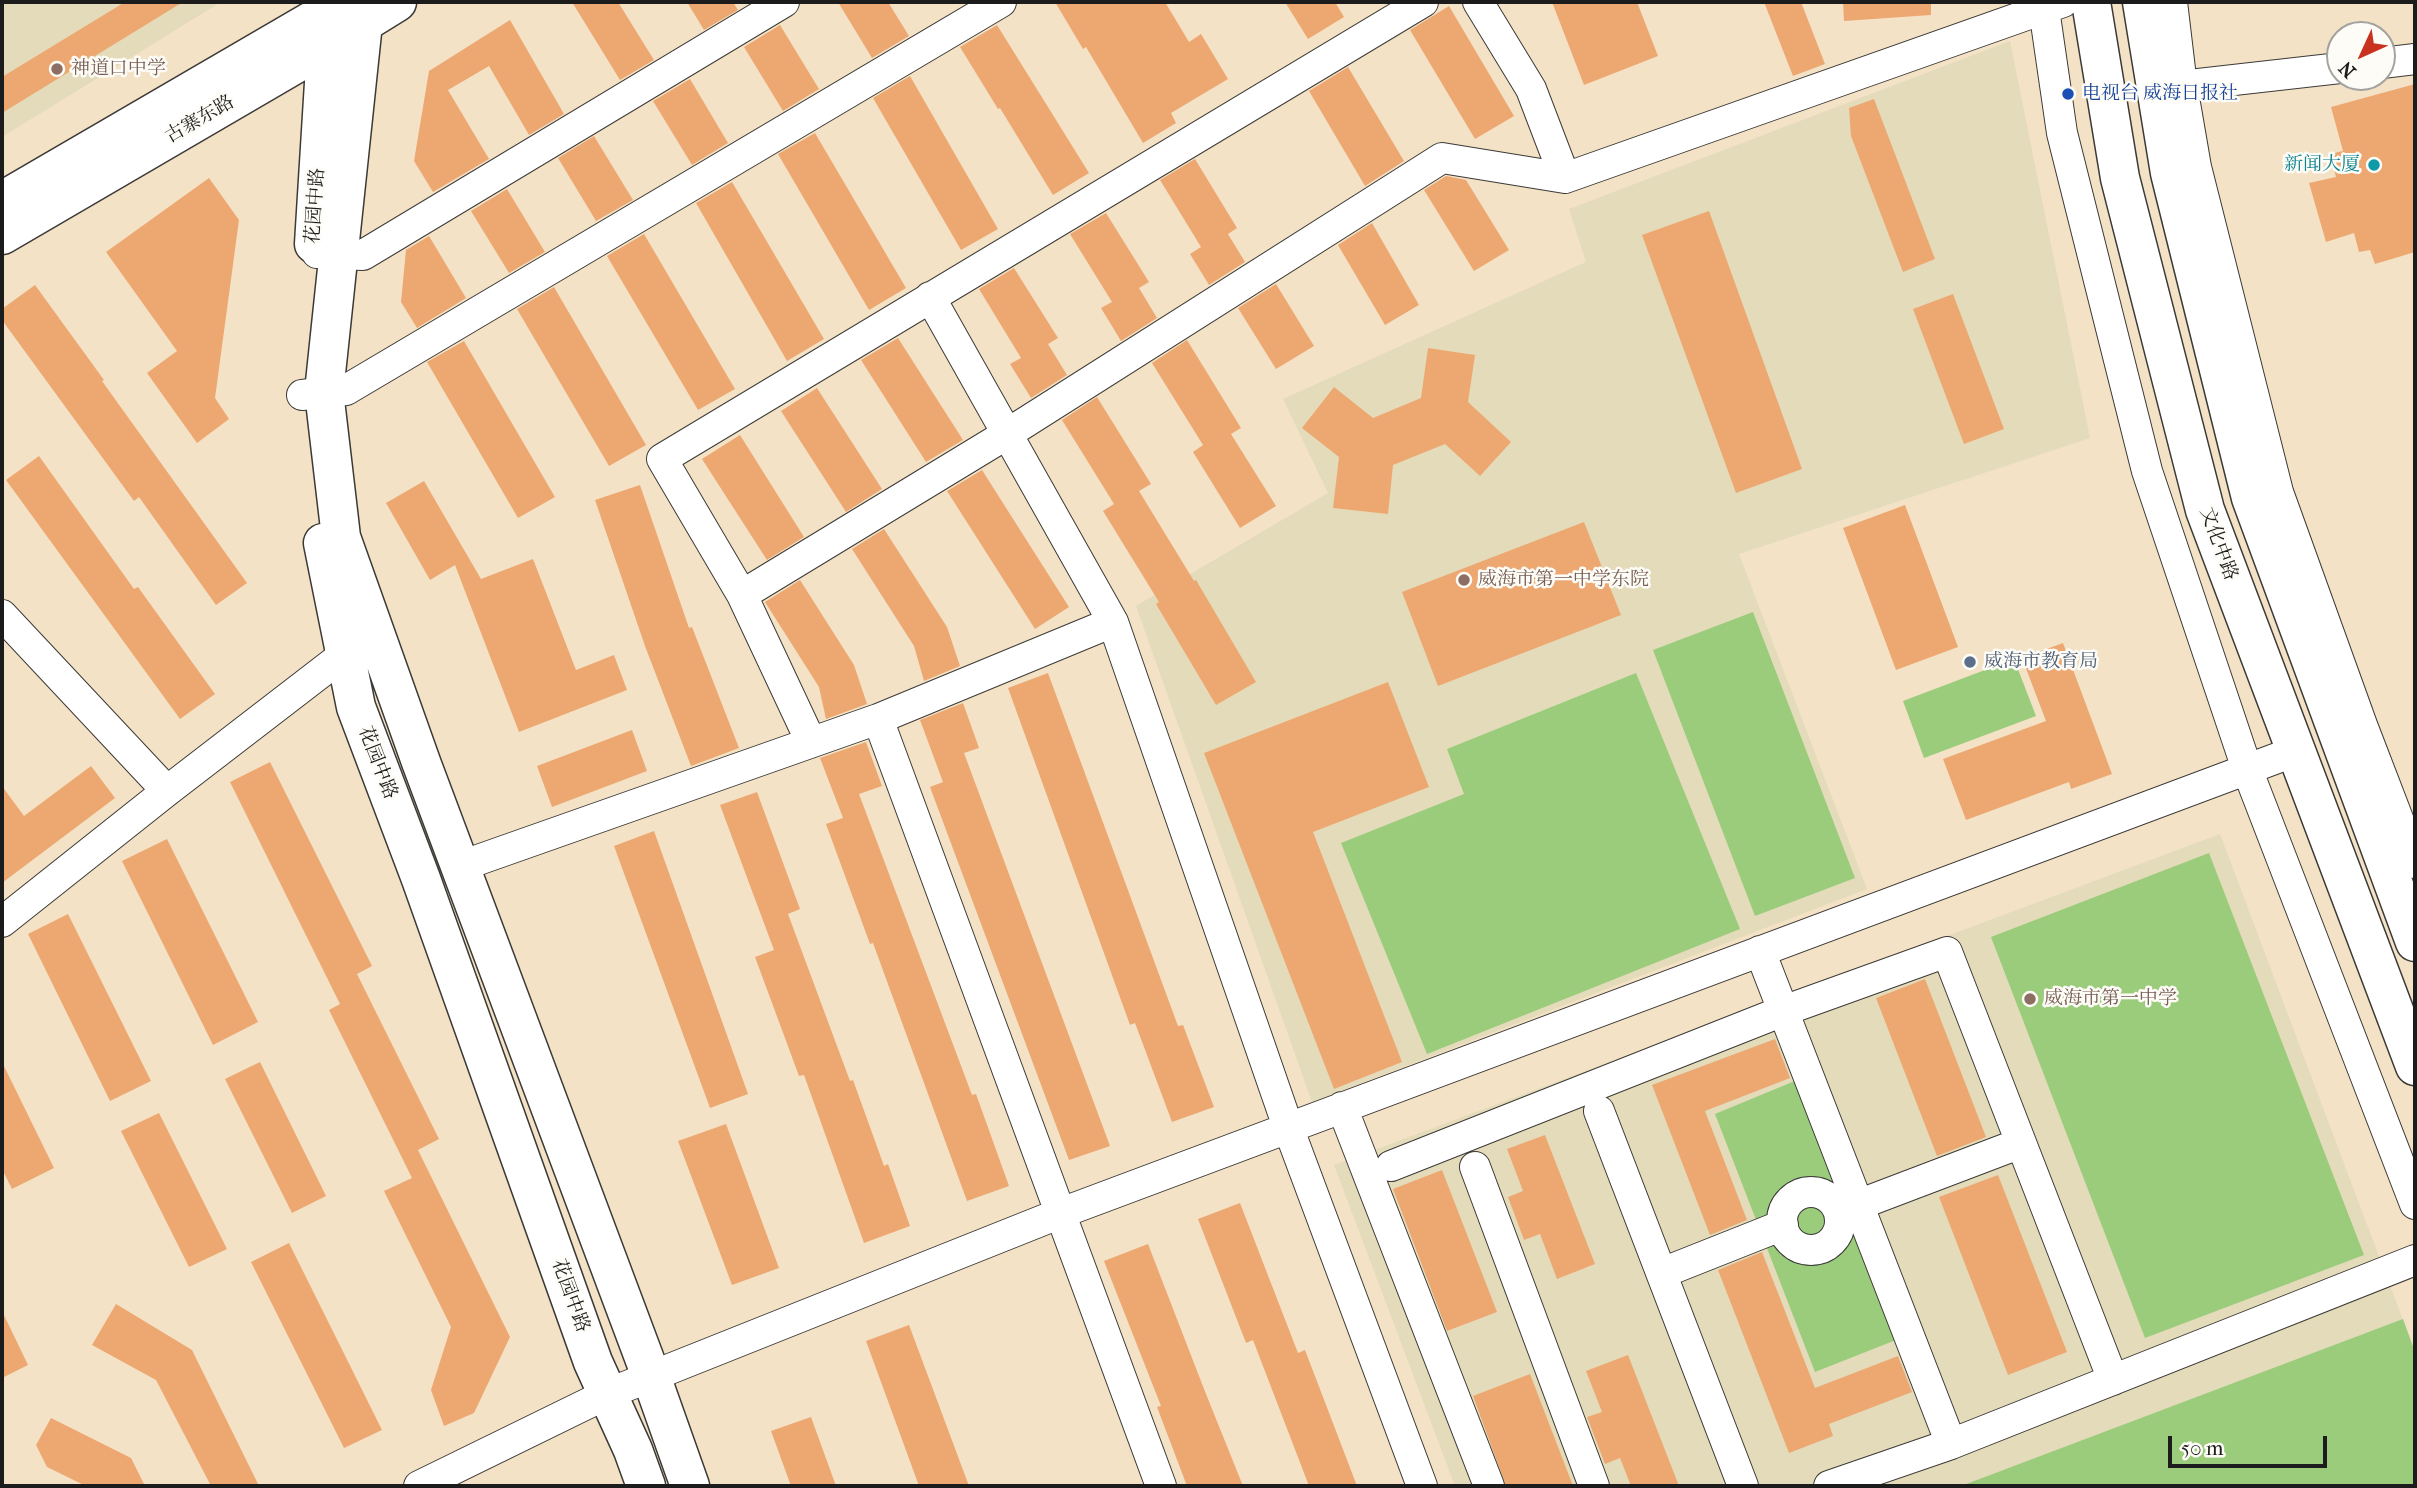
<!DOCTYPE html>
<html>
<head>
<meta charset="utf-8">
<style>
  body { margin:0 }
  #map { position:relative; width:2417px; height:1488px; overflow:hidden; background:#f3e2c6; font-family:"IM FELL French Canon",serif }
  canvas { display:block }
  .frame { position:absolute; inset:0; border:4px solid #1c1c1c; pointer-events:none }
  .north { position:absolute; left:2326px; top:21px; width:70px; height:70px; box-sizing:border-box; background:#fdfcf7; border:2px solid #a3a29f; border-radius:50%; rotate:225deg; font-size:19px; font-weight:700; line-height:28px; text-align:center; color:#1c1c1c }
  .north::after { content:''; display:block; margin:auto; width:24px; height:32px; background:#c8321e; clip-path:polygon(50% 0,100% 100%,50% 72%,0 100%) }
  .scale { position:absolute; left:2168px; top:1436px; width:159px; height:32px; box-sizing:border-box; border:4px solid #1c1c1c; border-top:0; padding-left:9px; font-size:21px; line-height:24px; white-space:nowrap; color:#1c1c1c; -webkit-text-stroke:5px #fdfcf7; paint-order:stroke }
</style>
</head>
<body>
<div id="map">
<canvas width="2417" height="1488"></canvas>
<div class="frame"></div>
<div class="north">N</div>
<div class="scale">50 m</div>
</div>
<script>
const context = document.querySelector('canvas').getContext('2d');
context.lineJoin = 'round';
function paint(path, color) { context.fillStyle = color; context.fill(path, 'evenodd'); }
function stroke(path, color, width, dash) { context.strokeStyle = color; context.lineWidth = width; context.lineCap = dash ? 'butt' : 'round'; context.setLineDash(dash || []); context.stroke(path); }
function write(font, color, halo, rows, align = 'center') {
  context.font = font + ' "IM FELL French Canon","Noto Serif SC",serif'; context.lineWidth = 5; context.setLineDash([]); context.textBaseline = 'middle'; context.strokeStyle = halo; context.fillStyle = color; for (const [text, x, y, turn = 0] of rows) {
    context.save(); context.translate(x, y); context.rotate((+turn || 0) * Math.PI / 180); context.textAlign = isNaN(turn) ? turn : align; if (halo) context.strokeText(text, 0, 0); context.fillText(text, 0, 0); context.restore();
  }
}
const built = new Path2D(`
  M2 2H221L2 137Z
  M2010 41 2090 438 1739 554 1867 889 1312 1102 1136 606 1328 493 1283 399 1586 262 1569 209Z
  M2220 834 2415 1352V1486H1455L1334 1165Z`);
const green = new Path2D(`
  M1753 612 1855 878 1755 916 1653 650Z
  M2014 659 2036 716 1924 758 1903 701Z
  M1636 673 1740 929 1427 1054 1341 843 1464 794 1447 749Z
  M2209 853 2364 1255 2145 1338 1991 937Z
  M1802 1078 1901 1338 1815 1372 1715 1114Z
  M2403 1319 2415 1352V1486H1961Z`);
const building = new Path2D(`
  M125 2H183L2 113V77Z
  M572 2H618L654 60 620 80Z
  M687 2H733L738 10 704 30Z
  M838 2H888L909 36 872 58Z
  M1055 2H1165L1189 42 1201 34 1228 79 1171 113 1176 123 1143 143 1086 47 1083 49Z
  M1285 2H1335L1344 17 1308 39Z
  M1552 2H1637L1658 56 1584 85Z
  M1764 2H1801L1825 64 1793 76Z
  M1843 2H1931V15L1844 21Z
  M1449 6 1514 116 1475 139 1410 30Z
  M510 20 564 114 529 135 489 66 448 90 489 159 433 192 414 161 429 71Z
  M780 25 819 89 783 111 744 47Z
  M997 25 1089 173 1053 195 1000 108 998 109 960 47Z
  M1348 67 1404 161 1365 186 1309 91Z
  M910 76 998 229 961 250 873 98Z
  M690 79 728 143 692 165 653 101Z
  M2415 84V252L2375 264 2370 250 2359 252 2354 233 2326 242 2309 183 2336 177 2330 154 2343 151 2331 107Z
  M1874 99 1935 259 1903 272 1851 136 1849 108Z
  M815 133 906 288 869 310 778 154Z
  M594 136 633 200 596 221 558 158Z
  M1195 159 1237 228 1228 234 1245 262 1209 285 1190 254 1201 247 1160 180Z
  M1446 176 1466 180 1509 250 1474 271 1424 190Z
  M209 178 239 220 215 398 229 419 197 443 147 373 177 351 106 252Z
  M732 182 824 339 787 361 696 203Z
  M507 189 545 252 509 273 471 211Z
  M1709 211 1802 469 1736 493 1642 235Z
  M1106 213 1149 282 1139 288 1157 318 1121 341 1101 308 1112 302 1070 234Z
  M1372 223 1419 305 1385 325 1338 245Z
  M644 234 735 389 698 410 607 256Z
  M429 236 466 298 417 328 401 302 406 250Z
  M1014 268 1058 338 1048 344 1067 375 1031 398 1010 364 1021 358 979 289Z
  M1276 284 1314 346 1276 369 1238 308Z
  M35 285 104 380 102 381 247 583 216 605 139 497 134 501 2 320V309Z
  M554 287 646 445 609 466 517 309Z
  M1953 294 2004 429 1964 444 1913 309Z
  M898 338 963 440 926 462 861 360Z
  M1187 340 1241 428 1231 434 1276 506 1240 528 1193 452 1203 445 1152 363Z
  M464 341 555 497 518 518 427 362Z
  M1428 348 1475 355 1468 402 1511 442 1480 476 1445 444 1393 465 1388 514 1333 508 1339 457 1302 428 1334 387 1373 418 1421 398Z
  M817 388 882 489 846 512 781 411Z
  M1097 397 1151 484 1139 491 1194 581 1196 580 1256 682 1216 705 1156 604 1159 602 1103 511 1114 504 1062 420Z
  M740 435 804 537 767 560 702 459Z
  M39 456 134 589 138 587 215 694 180 719 6 480Z
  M982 470 1069 607 1035 629 947 491Z
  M424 481 481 579 533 559 576 670 614 655 627 690 519 732 455 565 430 580 386 503Z
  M640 485 689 628 692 627 739 748 691 766 645 646 595 500Z
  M1905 505 1958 647 1896 670 1843 528Z
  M1584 522 1621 615 1438 686 1402 592Z
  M884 529 947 627 960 666 924 681 914 646 852 549Z
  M800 580 854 665 867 704 826 719 819 687 765 602Z
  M2063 643 2112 774 2071 789 2069 782 1966 820 1943 759 2046 721 2022 658Z
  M1048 673 1178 1026 1183 1025 1214 1107 1172 1122 1135 1023 1130 1025 1008 688Z
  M1388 682 1429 787 1313 832 1402 1062 1334 1089 1204 753Z
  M963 703 979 748 964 753 1110 1146 1069 1160 930 787 943 782 920 720Z
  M632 730 647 771 552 807 537 766Z
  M866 742 882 786 859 794 972 1095 976 1094 1009 1186 967 1201 873 943 870 944 826 824 843 818 820 758Z
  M270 762 372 966 357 974 439 1139 418 1150 510 1337 474 1413 444 1426 431 1390 451 1327 384 1191 412 1178 329 1010 340 1004 230 782Z
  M91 766 115 798 2 883V786L24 816Z
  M757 792 800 909 788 914 850 1081 853 1080 884 1166 888 1164 910 1226 864 1243 804 1075 799 1076 755 957 774 950 720 805Z
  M654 831 748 1094 710 1108 614 846Z
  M167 839 258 1022 213 1045 122 861Z
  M68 914 151 1081 110 1101 28 934Z
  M1925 979 1986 1137 1937 1156 1876 998Z
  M1775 1039 1790 1078 1705 1111 1747 1220 1710 1235 1652 1085Z
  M2 1062 54 1168 12 1189 2 1169Z
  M260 1062 326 1196 292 1213 225 1079Z
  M159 1113 227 1249 189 1267 121 1131Z
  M726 1124 779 1268 732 1285 678 1141Z
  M1545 1135 1595 1264 1557 1279 1540 1234 1524 1240 1508 1197 1523 1191 1507 1149Z
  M1442 1170 1497 1312 1447 1331 1393 1189Z
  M1998 1175 2067 1352 2008 1375 1939 1197Z
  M1240 1203 1298 1353 1305 1350 1357 1486H1309L1253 1340 1246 1343 1198 1219Z
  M289 1243 382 1430 344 1448 251 1262Z
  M1148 1244 1204 1389 1243 1486H1187L1157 1407 1161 1406 1104 1261Z
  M1762 1252 1815 1388 1898 1356 1912 1392 1829 1424 1833 1436 1789 1453 1718 1270Z
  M116 1304 192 1350 259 1486H211L156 1380 92 1345Z
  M2 1311 28 1365 2 1378Z
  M909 1325 969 1486H919L866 1341Z
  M1628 1355 1679 1486H1631L1620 1458 1605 1464 1587 1417 1602 1412 1586 1371Z
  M1530 1374 1573 1486H1506L1473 1396Z
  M811 1417 836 1486H791L771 1431Z
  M51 1418 131 1458 145 1486H86L47 1467 36 1445Z`);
const minor = new Path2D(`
  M1478 2 1531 89 1565 178
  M2043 2 2062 133 2147 471 2247 769 2415 1204
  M2172 2 2182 86 2196 167 2278 492 2362 725 2415 863
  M2382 63 2415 59
  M2163 88 2340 68
  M317 253 363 255 784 2
  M930 297 1113 622 1288 1127 1422 1486
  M302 395 346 390 1001 2
  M742 595 1007 434 1442 158 1565 178 2063 2
  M2 615 167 791
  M878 719 1161 1486
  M811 742 742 595 662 459 1423 2
  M478 860 878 719 1113 622
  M2 922 167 791 345 654
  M1760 951 1951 1444 2415 1260
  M1342 1107 1489 1486
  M1599 1111 1743 1486
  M1391 1166 1783 1011 1947 952 2113 1380
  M1475 1167 1594 1486
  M1782 1221a29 29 0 1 1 58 0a29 29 0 1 1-58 0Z
  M1842 1211 2021 1143
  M1662 1273 1783 1225
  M419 1486 607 1394 1061 1213 2296 751
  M1829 1486 1951 1444`);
const major = new Path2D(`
  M358 2 363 23 324 392 341 537 421 762 651 1376 690 1486
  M2091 2 2120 178 2205 510 2415 1066
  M2142 2 2170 173 2251 498 2415 942
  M2 201 344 2
  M2 235 326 46 397 2
  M314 244 329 2
  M323 543 356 707 421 879 593 1362 633 1450 646 1486`);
const markers = [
  [57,69,7,"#8d6e63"],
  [2068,94,7,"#1a4fb4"],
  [2374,165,7,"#0f9aa8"],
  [1464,580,7,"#8d6e63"],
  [1970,662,7,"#5c6f8a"],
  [2030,999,7,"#8d6e63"]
];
const educationNames = [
  ["神道口中学",71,69],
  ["威海市第一中学东院",1478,580],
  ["威海市第一中学",2044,999]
];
const transitNames = [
  ["电视台 威海日报社",2082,94]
];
const streetNames = [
  ["古寨东路",200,120,-30],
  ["花园中路",316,206,-86],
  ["文化中路",2218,544,70],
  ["花园中路",377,763,69],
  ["花园中路",570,1296,70]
];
const cultureNames = [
  ["新闻大厦",2360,165]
];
const serviceNames = [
  ["威海市教育局",1984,662]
];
paint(built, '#e4dbba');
paint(green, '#9acc7c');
paint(building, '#eda872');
stroke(minor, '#3c3a36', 32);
stroke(major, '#3c3a36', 41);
stroke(minor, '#fff', 30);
stroke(major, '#fff', 38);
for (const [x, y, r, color] of markers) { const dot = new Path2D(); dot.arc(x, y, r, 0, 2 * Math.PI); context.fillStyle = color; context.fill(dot); stroke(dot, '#fdfcf7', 2.5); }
write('19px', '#785e54', '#fdfcf7', educationNames, 'left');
write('19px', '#164399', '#fdfcf7', transitNames, 'left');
write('19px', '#1c1c1c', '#fdfcf7', streetNames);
write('19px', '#0d838f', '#fdfcf7', cultureNames, 'right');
write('19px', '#4e5e75', '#fdfcf7', serviceNames, 'left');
</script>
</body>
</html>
